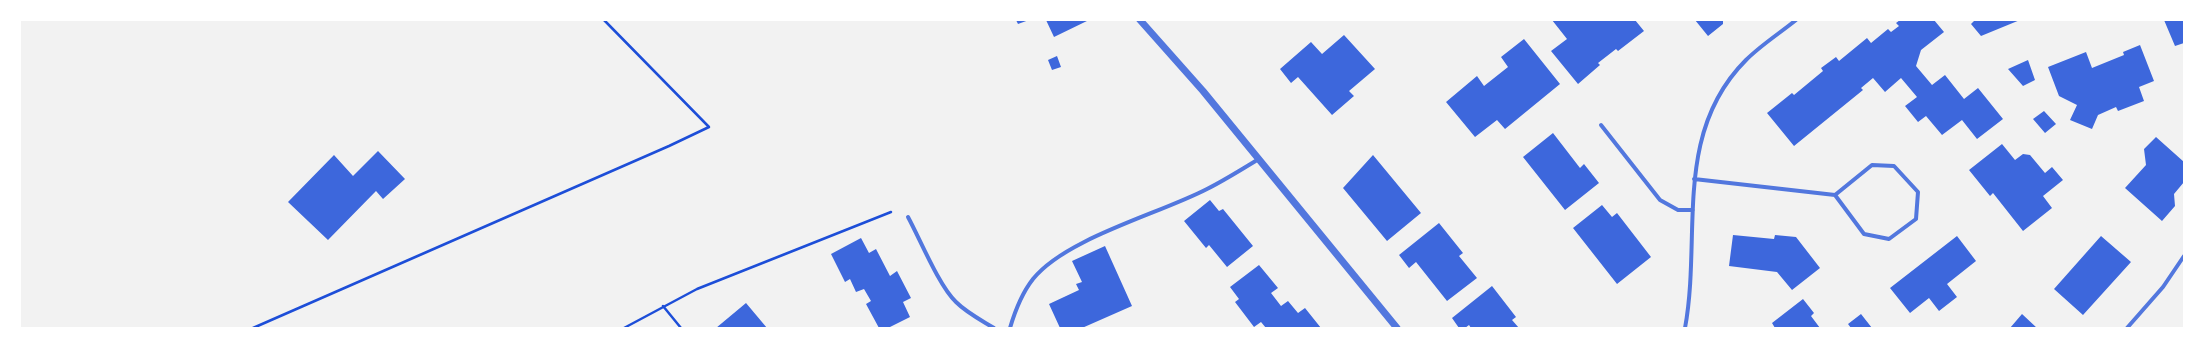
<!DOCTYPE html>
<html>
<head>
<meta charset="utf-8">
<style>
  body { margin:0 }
  #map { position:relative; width:2204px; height:348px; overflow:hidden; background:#f2f2f2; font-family:Literata,serif }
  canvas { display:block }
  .frame { position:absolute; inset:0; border:21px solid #fff; pointer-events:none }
</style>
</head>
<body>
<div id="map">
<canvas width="2204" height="348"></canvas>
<div class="frame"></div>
</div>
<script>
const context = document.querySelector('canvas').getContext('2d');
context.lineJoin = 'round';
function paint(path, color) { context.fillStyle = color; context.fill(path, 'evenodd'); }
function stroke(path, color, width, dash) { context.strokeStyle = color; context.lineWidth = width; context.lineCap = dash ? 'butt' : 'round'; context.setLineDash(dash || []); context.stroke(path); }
const building = new Path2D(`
  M1016 20H1029L1018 24Z
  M1046 20H1089L1054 37Z
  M1552 20H1635L1644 31 1618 51 1616 49 1598 63 1600 65 1578 84 1551 51 1567 39Z
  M1695 20H1723V24L1708 36Z
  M1900 20H1934L1944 32 1921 50 1916 66 1932 85 1945 75 1964 99 1978 88 2003 119 1977 139 1962 120 1942 135 1926 116 1918 122 1905 106 1917 97 1901 78 1885 92 1873 78 1861 88 1863 90 1794 146 1767 113 1792 93 1794 95 1823 71 1821 68 1836 57 1839 61 1867 38 1871 43 1888 29 1891 32 1899 26 1896 23Z
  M1975 20H2020L1981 36 1971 24Z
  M2164 20H2184V43L2175 46Z
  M1344 35 1375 69 1349 91 1354 96 1332 115 1298 77 1291 83 1280 69 1311 42 1322 54Z
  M1524 39 1560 84 1505 129 1497 120 1475 137 1446 102 1477 76 1484 86 1508 67 1501 57Z
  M2140 45 2154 81 2139 87 2144 101 2118 111 2116 107 2098 115 2092 129 2070 120 2077 105 2059 96 2048 67 2086 52 2092 68 2124 55 2123 52Z
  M1057 56 1061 67 1052 70 1048 60Z
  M2028 60 2035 80 2023 86 2008 69Z
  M2044 111 2056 124 2045 133 2033 119Z
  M1553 133 1580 168 1584 164 1599 183 1565 210 1523 157Z
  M2156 137 2184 162V182L2174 194 2175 206 2162 221 2125 188 2146 165 2144 149Z
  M2002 144 2015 160 2023 154 2030 155 2045 173 2052 167 2063 180 2043 196 2052 208 2023 231 1993 193 1990 196 1969 170Z
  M378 151 405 179 383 199 376 191 328 240 288 202 334 155 353 176Z
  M1373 155 1421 213 1387 241 1343 188Z
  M1210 200 1219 211 1223 209 1253 246 1227 267 1209 245 1206 248 1184 221Z
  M1602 205 1612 217 1617 213 1651 257 1617 284 1573 228Z
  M1439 223 1463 253 1459 256 1477 278 1447 301 1416 262 1409 268 1399 255Z
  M1733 235 1774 239 1775 235 1796 237 1820 268 1792 290 1777 272 1729 266Z
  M1957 236 1976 261 1947 284 1957 297 1939 311 1929 298 1910 313 1890 288Z
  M2101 236 2131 262 2083 315 2054 289Z
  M861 238 869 253 876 249 890 276 897 271 911 298 903 302 910 317 888 328H879L866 304 871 301 864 289 856 292 850 279 845 282 831 254Z
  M1105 246 1132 306 1082 328H1060L1049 304 1079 290 1076 284 1082 282 1072 261Z
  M1259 265 1278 288 1271 293 1281 306 1288 301 1298 313 1305 308 1321 328H1266L1261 322 1254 327 1235 302 1239 299 1230 287Z
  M1492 286 1516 317 1512 320 1519 328H1471L1469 325 1465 328H1459L1452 318Z
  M1803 299 1814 313 1811 316 1820 328H1775L1772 323Z
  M746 303 767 328H716Z
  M1861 314 1872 328H1851L1848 324Z
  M2022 314 2037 328H2010Z`);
const path = new Path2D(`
  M663 306 681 328
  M253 328 669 146 709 127 604 20
  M624 328 697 289 891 212`);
const minor = new Path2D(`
  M1601 125 1660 200 1678 210H1693
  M1694 179 1835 195 1864 234 1889 239 1916 219 1918 192 1894 166 1872 165 1835 195
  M908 217C920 239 939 286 956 302 967 313 981 320 994 328
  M1010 328C1015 311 1022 293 1033 279 1066 238 1159 214 1207 189 1225 180 1242 169 1259 159
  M1685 328C1702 236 1672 134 1746 60 1761 45 1780 33 1796 20
  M2127 328 2163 287 2184 256`);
const tertiary = new Path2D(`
  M1140 20 1203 91 1397 328`);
paint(building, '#3d67dc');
stroke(path, '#1d4ed8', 2.5);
stroke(minor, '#5277de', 4);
stroke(tertiary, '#5277de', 7);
</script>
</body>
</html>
